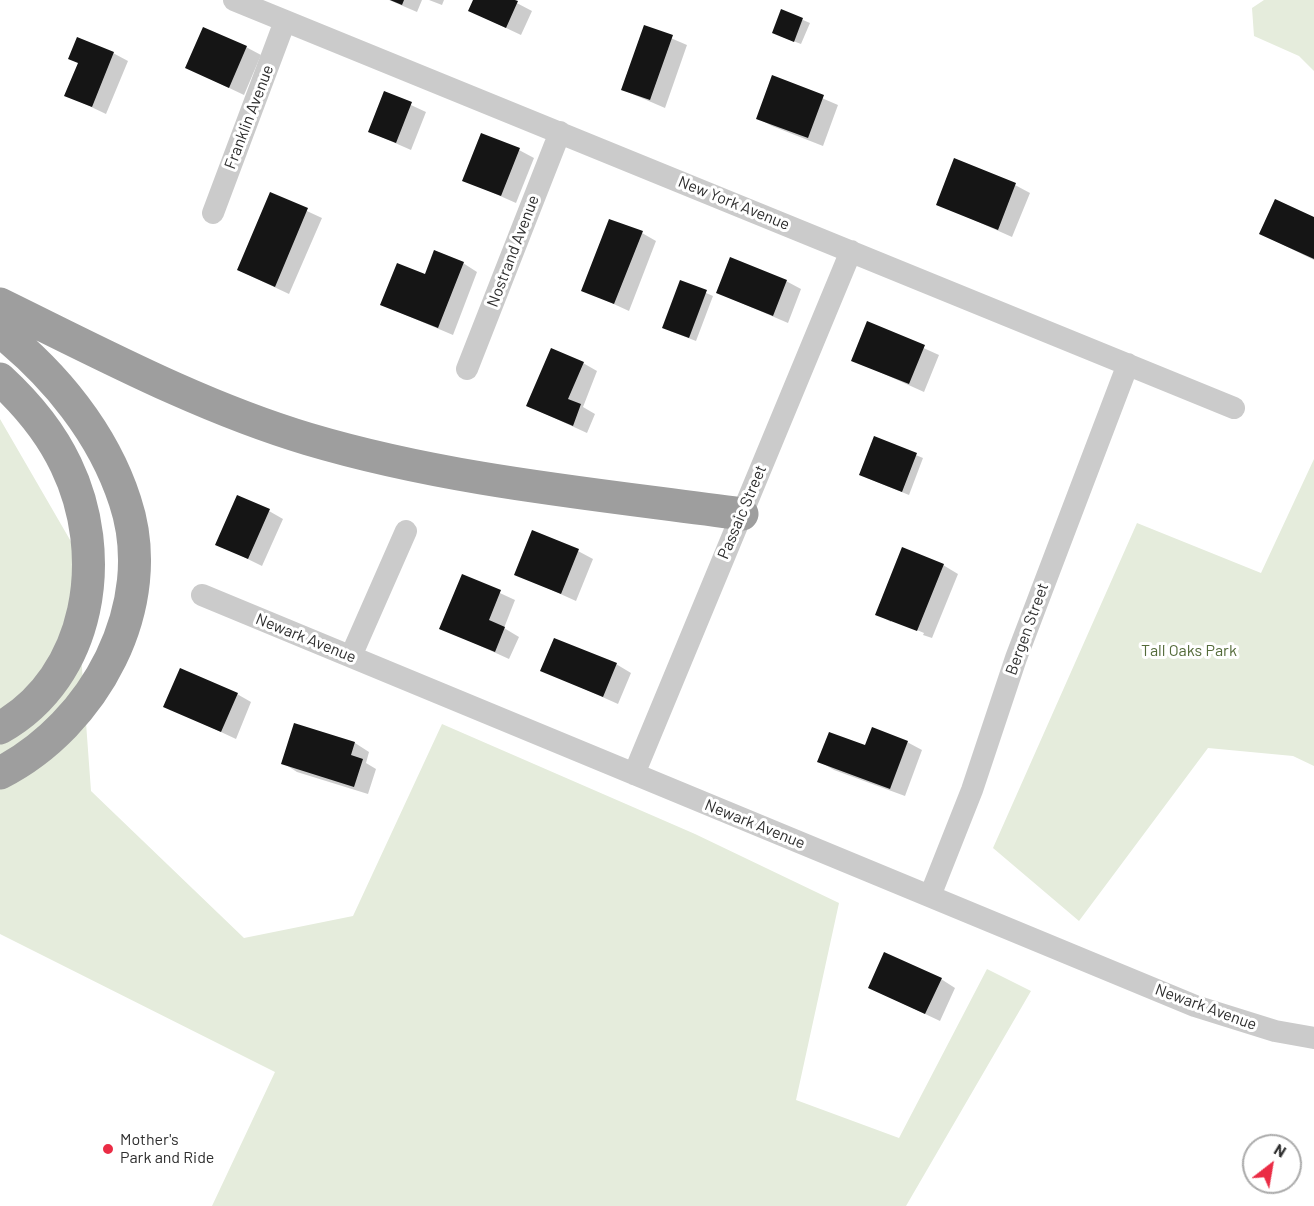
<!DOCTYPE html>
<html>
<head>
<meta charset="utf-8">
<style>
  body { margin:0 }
  #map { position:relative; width:1314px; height:1206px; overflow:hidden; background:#fff; font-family:Barlow,sans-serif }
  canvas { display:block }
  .north { position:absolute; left:1242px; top:1134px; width:60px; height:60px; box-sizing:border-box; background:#fff; border:2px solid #ababab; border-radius:50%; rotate:31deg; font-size:16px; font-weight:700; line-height:24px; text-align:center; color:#2e2e2e }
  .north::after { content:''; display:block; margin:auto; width:21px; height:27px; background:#ea2c45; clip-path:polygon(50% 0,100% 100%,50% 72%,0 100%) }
</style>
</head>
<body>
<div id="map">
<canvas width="1314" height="1206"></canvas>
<div class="north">N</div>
</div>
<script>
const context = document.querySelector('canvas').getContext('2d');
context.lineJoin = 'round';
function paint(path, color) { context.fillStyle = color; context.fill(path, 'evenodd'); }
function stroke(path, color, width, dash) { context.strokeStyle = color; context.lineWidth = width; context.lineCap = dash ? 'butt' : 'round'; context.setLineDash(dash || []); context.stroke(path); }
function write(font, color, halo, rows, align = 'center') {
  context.font = font + ' Barlow,sans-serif'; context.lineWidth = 6; context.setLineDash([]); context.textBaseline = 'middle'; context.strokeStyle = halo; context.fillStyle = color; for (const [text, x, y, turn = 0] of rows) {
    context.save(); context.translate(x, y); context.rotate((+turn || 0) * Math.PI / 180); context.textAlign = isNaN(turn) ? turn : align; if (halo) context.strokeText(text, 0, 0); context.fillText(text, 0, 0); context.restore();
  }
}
const green = new Path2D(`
  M1264 0H1314V71L1299 56 1254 36 1252 8Z
  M0 419 73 545 91 791 244 938 353 916 442 724 695 834 839 903 796 1100 899 1138 987 969 1031 991 906 1206H212L275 1072 0 934Z
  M1314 459V766L1293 756 1208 748 1079 921 993 848 1137 523 1261 573Z`);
const shadow = new Path2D(`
  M389 0H422L417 12Z
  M429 0H444L442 5Z
  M474 0H511L532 11 521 35 470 11Z
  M782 11 810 23 801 44 780 36Z
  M645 27 687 45 665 108 623 90Z
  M246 47 261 55 244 95 187 68Z
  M113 53 128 61 106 114 66 95Z
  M773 77 838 105 823 146 772 126 757 118Z
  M385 93 426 112 411 150 370 132Z
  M519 150 534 158 516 203 464 180Z
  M1015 185 1030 193 1012 237 938 204Z
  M270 194 322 218 289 294 238 270Z
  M1314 219V260L1261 234Z
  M642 233 656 241 629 311 583 290Z
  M463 263 477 272 453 335 382 305 426 276Z
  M786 281 801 289 788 323 718 293Z
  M681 282 713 296 696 341 670 331Z
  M868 323 939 355 924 392 853 360Z
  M583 363 597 371 583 407 595 414 587 433 528 406Z
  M875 438 923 458 909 495 867 478Z
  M269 511 283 519 262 566 217 544Z
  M578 551 593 559 576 601 516 574Z
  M943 565 958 574 932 638 923 635 924 633 891 619V622L877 614Z
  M463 576 515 600 504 628 519 637 509 659 441 628Z
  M616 664 631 673 618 704 542 670Z
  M237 694 251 702 236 739 165 706Z
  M907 742 922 750 905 796 834 770 819 761 866 747Z
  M355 743 369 752 366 763 376 769 368 794 297 772 283 763Z
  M941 979 955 988 940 1021 870 988Z`);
const building = new Path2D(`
  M390 0H404L402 5Z
  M473 0H515L518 1 506 28 468 11Z
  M781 9 803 18 794 42 772 33Z
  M644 25 673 35 650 100 621 90Z
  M203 27 247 46 229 88 185 68Z
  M77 37 114 52 92 107 64 96 78 63 68 59Z
  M772 75 824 95 808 138 756 119Z
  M384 91 412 102 396 143 368 132Z
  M481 133 520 148 501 196 462 181Z
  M954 158 1016 183 998 230 936 205Z
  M270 192 308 208 275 287 237 270Z
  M1275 199 1314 217V259L1259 234Z
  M609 219 643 231 614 304 581 291Z
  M434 250 464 262 438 328 380 305 397 263 425 274Z
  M730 257 787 280 773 316 716 293Z
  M680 280 707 290 689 338 662 328Z
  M867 321 925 345 909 384 851 361Z
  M551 348 584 362 568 399 581 404 573 426 526 406Z
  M874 436 917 453 902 492 859 475Z
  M237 495 270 509 248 559 215 545Z
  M532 530 579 549 561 594 514 575Z
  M902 547 944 564 917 631 875 615Z
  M462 574 501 590 489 620 505 627 495 652 439 629Z
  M554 638 617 663 603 697 540 671Z
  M180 668 238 693 221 732 163 707Z
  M294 723 355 742 351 755 363 759 354 787 281 764Z
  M872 727 908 741 890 789 817 762 829 732 865 745Z
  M884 952 942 978 925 1014 868 988Z`);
const minor = new Path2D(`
  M234 0 1234 408
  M213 213 285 21
  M467 369 560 132
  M202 595 1195 1006 1275 1031 1314 1038
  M351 656 406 531
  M634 774 851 251
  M930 896 972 790 1016 658 1128 364`);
const trunk = new Path2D(`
  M0 304C100 353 201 407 308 439 449 481 596 494 742 514
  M0 331C55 375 103 433 125 501 160 606 94 725 0 773
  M0 379C26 403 51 433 66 465 109 554 92 676 0 728`);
const markers = [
  [108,1149,6,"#ea2c45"]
];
const streetNames = [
  ["Franklin Avenue",249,117,-69],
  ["New York Avenue",734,203,22],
  ["Nostrand Avenue",513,251,-69],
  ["Passaic Street",742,512,-67],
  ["Bergen Street",1027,629,-70],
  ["Newark Avenue",306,638,22],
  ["Newark Avenue",755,824,22],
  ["Newark Avenue",1206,1007,20]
];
const parkNames = [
  ["Tall Oaks Park",1189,651]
];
const poiNames = [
  ["Mother's",120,1140],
  ["Park and Ride",120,1158]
];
paint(green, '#e5ecdc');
paint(shadow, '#0003');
paint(building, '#151515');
stroke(minor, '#cbcbcb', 22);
stroke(trunk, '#9e9e9e', 33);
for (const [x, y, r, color] of markers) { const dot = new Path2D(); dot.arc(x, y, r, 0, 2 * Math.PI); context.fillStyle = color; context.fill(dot); stroke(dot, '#fff', 2); }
write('16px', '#2e2e2e', '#fff', streetNames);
write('16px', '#546b3a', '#fff', parkNames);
write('16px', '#2e2e2e', '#fff', poiNames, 'left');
</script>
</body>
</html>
